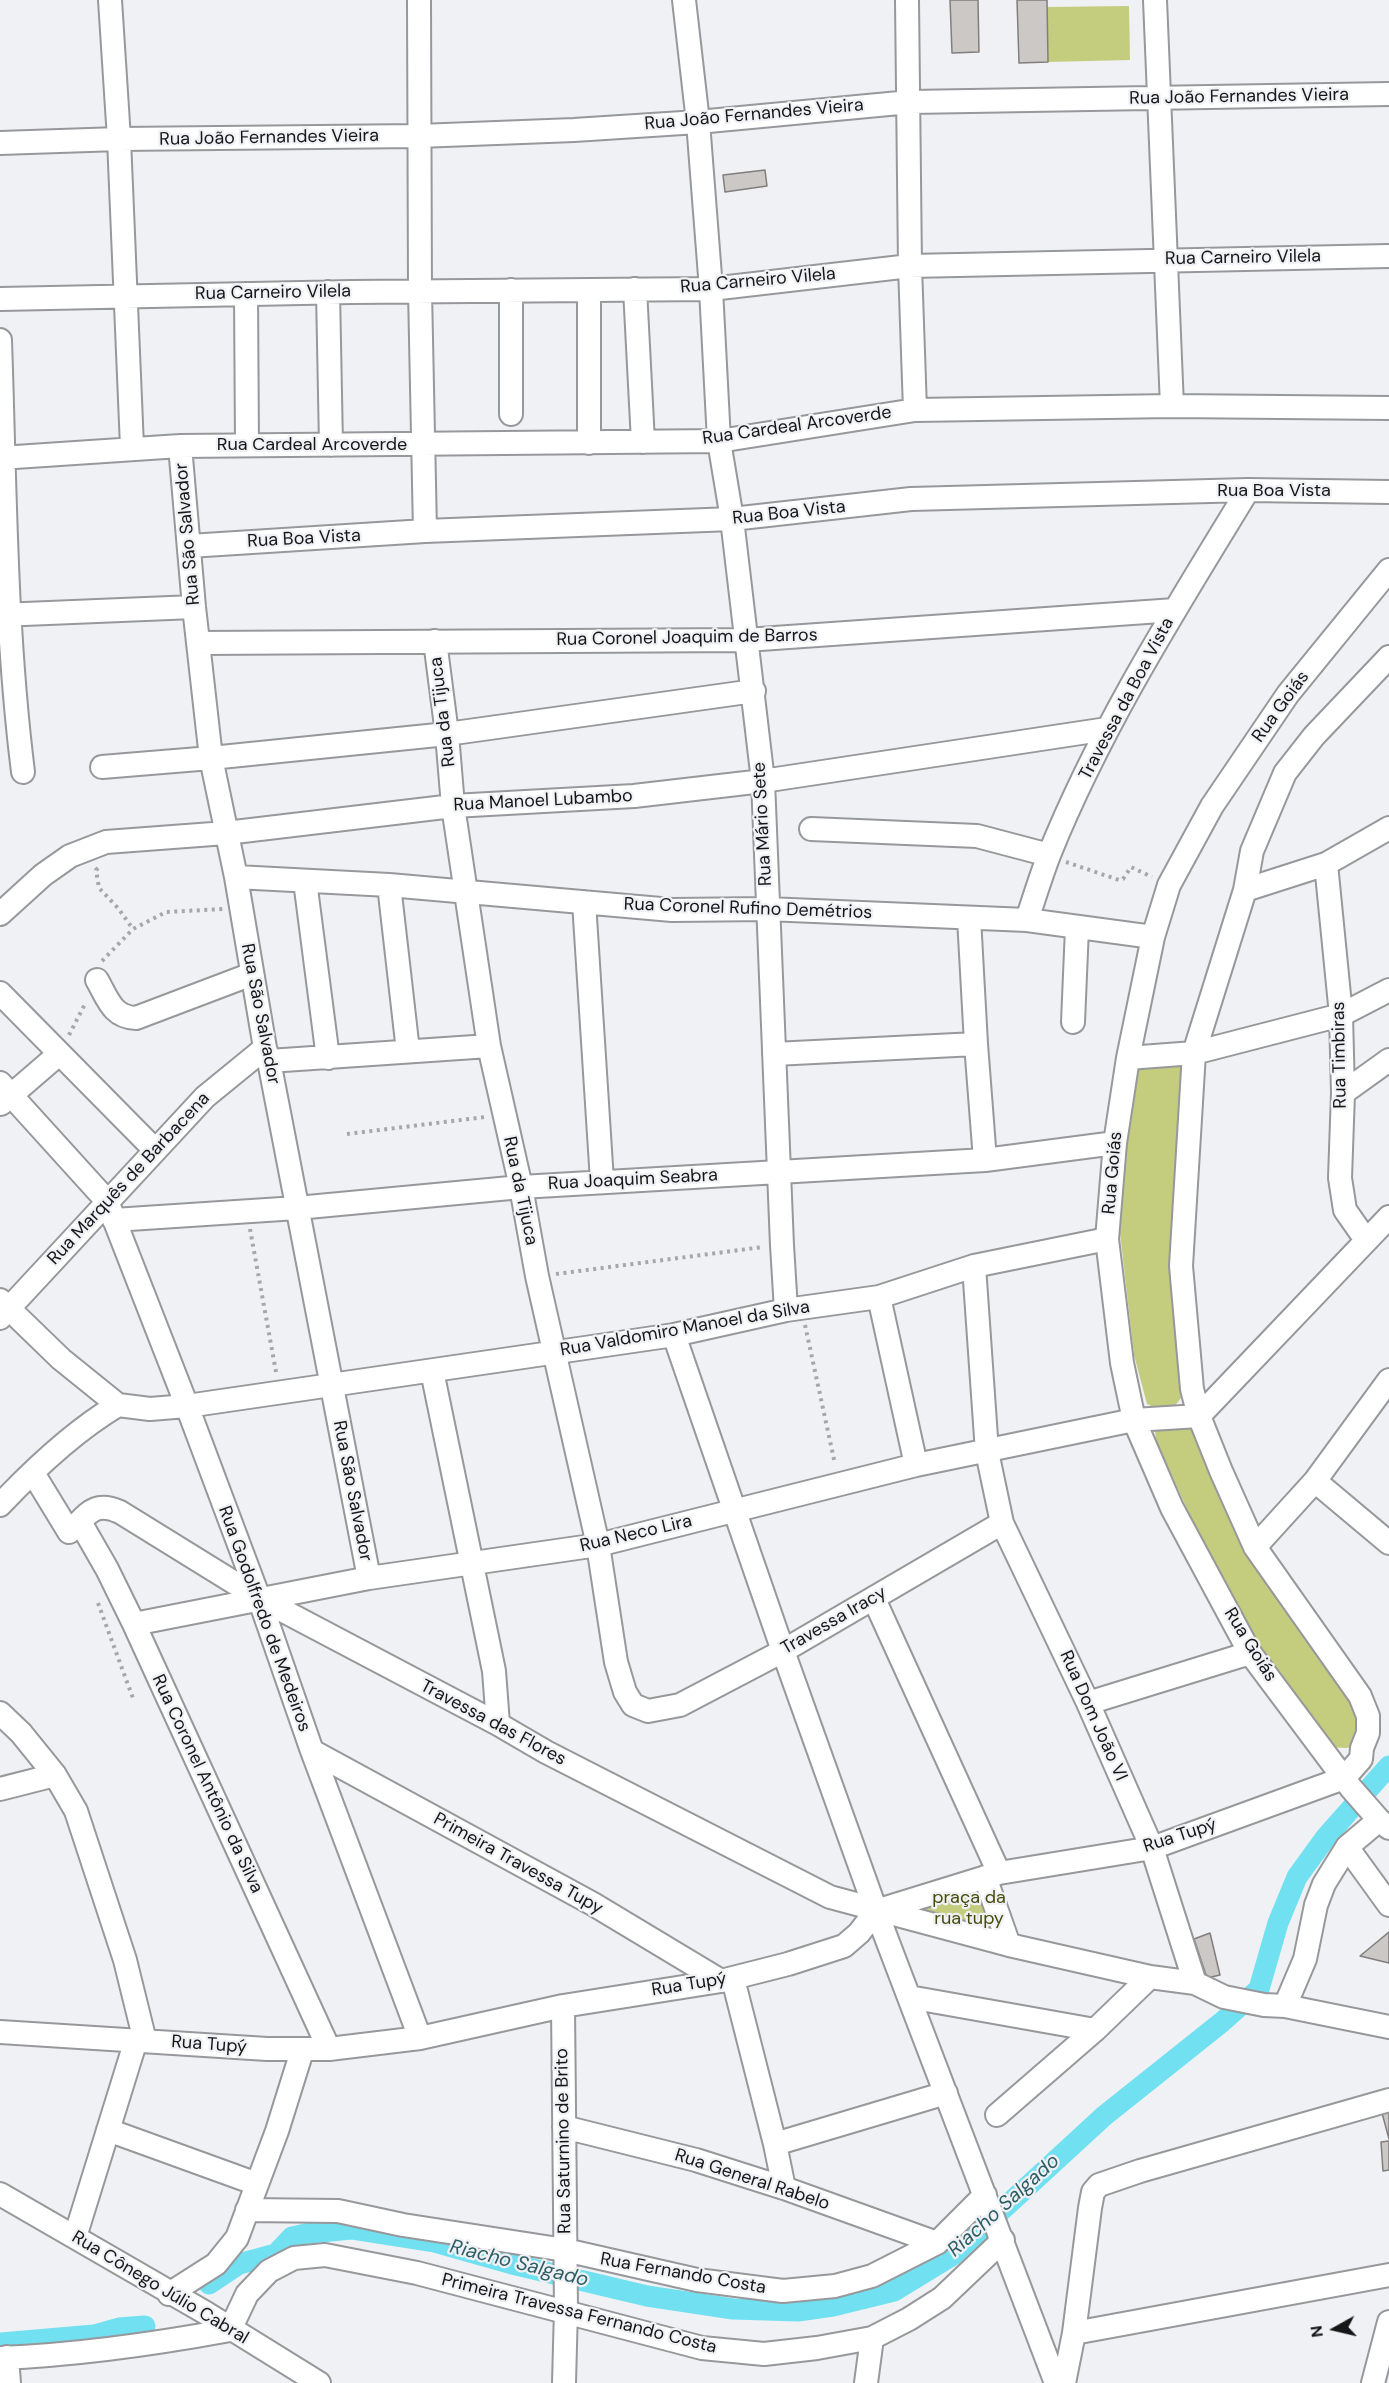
<!DOCTYPE html>
<html>
<head>
<meta charset="utf-8">
<style>
  body { margin:0 }
  #map { position:relative; width:1389px; height:2383px; overflow:hidden; background:#f0f1f4; font-family:"DM Sans",sans-serif }
  canvas { display:block }
  .north { position:absolute; left:1305px; top:2299px; width:60px; height:60px; -webkit-text-stroke:4px #f0f1f4; paint-order:stroke; rotate:262deg; font-size:16px; font-weight:700; line-height:24px; text-align:center; color:#161617 }
  .north::after { content:''; display:block; margin:auto; width:21px; height:27px; background:#161617; clip-path:polygon(50% 0,100% 100%,50% 72%,0 100%) }
</style>
</head>
<body>
<div id="map">
<canvas width="1389" height="2383"></canvas>
<div class="north">N</div>
</div>
<script>
const context = document.querySelector('canvas').getContext('2d');
context.lineJoin = 'round';
function paint(path, color) { context.fillStyle = color; context.fill(path, 'evenodd'); }
function stroke(path, color, width, dash) { context.strokeStyle = color; context.lineWidth = width; context.lineCap = dash ? 'butt' : 'round'; context.setLineDash(dash || []); context.stroke(path); }
function write(font, color, halo, rows, align = 'center') {
  context.font = font + ' "DM Sans",sans-serif'; context.lineWidth = 4.5; context.setLineDash([]); context.textBaseline = 'middle'; context.strokeStyle = halo; context.fillStyle = color; for (const [text, x, y, turn = 0] of rows) {
    context.save(); context.translate(x, y); context.rotate((+turn || 0) * Math.PI / 180); context.textAlign = isNaN(turn) ? turn : align; if (halo) context.strokeText(text, 0, 0); context.fillText(text, 0, 0); context.restore();
  }
}
const green = new Path2D(`
  M1129 6 1130 60 1048 62 1047 7Z
  M1178 1061 1183 1069 1185 1390C1175 1411 1168 1413 1147 1404L1134 1355 1120 1233 1127 1142 1138 1067Z
  M1191 1426 1337 1676 1360 1721 1358 1744 1347 1748 1325 1747 1250 1639 1223 1589 1156 1440 1155 1431 1166 1427Z
  M985 1877 1009 1945 876 1911Z`);
const canal = new Path2D(`
  M209 2284 239 2264 276 2254 292 2237 310 2233 351 2229 434 2242 512 2264 647 2296 733 2309 798 2311 833 2306 894 2291 953 2255 1104 2116 1222 2022 1259 1989 1278 1923 1297 1877 1326 1837 1389 1766
  M0 2343 94 2335 119 2328 145 2326`);
const building = new Path2D(`
  M950 0H978L979 52 952 53Z
  M1017 0H1047L1048 62 1019 63Z
  M765 170 767 186 725 192 723 175Z
  M1389 1932V1963L1360 1956Z
  M1210 1933 1220 1975 1207 1978 1194 1939Z
  M1389 2111V2139L1382 2113Z
  M1389 2141V2170L1383 2171 1381 2142Z`);
const path = new Path2D(`
  M1066 862 1119 880 1123 879 1131 867 1152 877
  M98 868 96 870 99 888 118 908 133 929
  M102 961 133 929 166 912 223 909
  M69 1035 86 1002
  M347 1134 485 1117
  M250 1229 276 1372
  M556 1274 763 1247
  M805 1325 835 1464
  M98 1603 134 1701`);
const minor = new Path2D(`
  M110 0 119 139 132 447
  M419 0 420 291 425 531
  M684 0 698 122 711 289 719 441 732 519 763 781 782 1245 786 1310
  M907 0 910 266 915 410
  M1155 0 1172 406
  M0 143 119 139 419 136 574 130 698 122 910 102 1389 94
  M635 289 643 442
  M511 290V414
  M328 292 331 445
  M246 294 247 445
  M0 299 352 292 711 289 910 266 1389 256
  M0 340C5 483 5 629 23 772
  M589 443V290
  M180 446 194 607 211 758 236 877 265 1048 269 1061 369 1578
  M0 458 180 446 719 441 915 410 1172 406 1389 408
  M189 546 425 531 732 519 911 499 1248 490 1389 492
  M1389 570 1288 694 1212 806 1169 885 1153 937 1128 1058 1115 1143 1107 1239 1122 1363 1134 1420 1172 1508 1250 1653 1351 1788 1379 1820 1389 1828
  M0 615 194 607
  M435 641 447 734 453 806 489 1046 521 1187 537 1276 598 1545 616 1662 625 1692 633 1705 648 1711 680 1705 783 1651 1002 1523
  M198 643 746 640 1175 610
  M102 767 211 758 447 734 754 691
  M811 829 977 836 1049 855
  M1326 864 1341 1015 1343 1093 1340 1178 1345 1210 1366 1240
  M236 877 389 885 672 910 767 909 1027 920 1153 937
  M305 881 328 1058
  M389 885 408 1051
  M1245 890 1326 864 1389 828
  M584 902 602 1181
  M0 914 43 875 70 856 106 842 226 833 453 806 634 796 763 781 1107 729
  M969 918 976 1044 985 1160
  M1027 920C1034 898 1041 876 1049 855 1101 726 1176 608 1248 490
  M97 980C108 999 112 1017 136 1018L252 974
  M0 993 155 1150
  M1073 1022 1077 928
  M774 1054 976 1044
  M1128 1058 1194 1053 1341 1015 1389 990
  M269 1061 489 1046
  M0 1083 107 1201 187 1406 259 1598 312 1751 420 2038
  M1343 1093 1389 1060
  M1 1104 59 1054
  M114 1220 297 1208 521 1187 985 1160 1115 1143
  M974 1266 987 1452 1002 1523 1088 1703 1152 1848 1195 1983
  M879 1297 916 1465
  M0 1300 61 1359 118 1405 150 1409 187 1406 674 1335 786 1310 879 1297 974 1266 1107 1239
  M0 1318 205 1097 265 1048
  M674 1335 783 1651 876 1911 1056 2383
  M432 1371 494 1671 498 1724
  M1199 1416 1389 1217
  M33 1473 69 1532C88 1515 93 1500 120 1512L259 1598 498 1724 546 1752 830 1897 1009 1945 1150 1977 1195 1983 1224 1997 1264 2005 1285 2006 1389 2027
  M1315 1481 1389 1543
  M0 1505C35 1468 74 1431 118 1405
  M80 1522 107 1569 134 1624 329 2049
  M1255 1547 1315 1481 1389 1380
  M874 1599 999 1873
  M134 1624 369 1578 598 1545 916 1465 1134 1420 1199 1416
  M1088 1703 1250 1653
  M0 1713 21 1733 55 1775 76 1811 125 1960 145 2041
  M312 1751 593 1904 721 1981
  M0 1789 55 1775
  M1347 1847 1389 1905
  M985 1877 1009 1945
  M733 1979 775 2144 784 2188
  M909 1997 1095 2030
  M563 2006 566 2309 564 2383
  M1285 2006 1305 1959 1316 1905 1324 1884 1347 1847 1379 1820
  M0 2032 267 2049H329L420 2038 563 2006 721 1981 788 1964 844 1946 859 1933 876 1911 999 1873 1152 1848 1344 1778 1361 1759 1362 1748 1368 1733V1716L1360 1696 1255 1547 1221 1471 1199 1416 1192 1389 1181 1266 1194 1053 1245 890 1252 851 1285 773 1314 736 1389 657
  M997 2115 1095 2030 1150 1977
  M564 2127 696 2160 784 2188 937 2243
  M108 2130 257 2184
  M775 2144 946 2093
  M0 2194 206 2313 319 2383
  M247 2210 338 2211 403 2225 565 2250 697 2280 783 2291 835 2286 872 2276 937 2243 985 2195
  M75 2237 136 2040
  M169 2294 216 2264 237 2238 277 2131 302 2051
  M1074 2333 1389 2275
  M7 2357 9 2383
  M0 2358C77 2355 154 2344 230 2330L247 2294 269 2271 294 2258 325 2255 417 2273 702 2348 764 2354 817 2348 872 2338 909 2319 942 2298 1003 2240
  M866 2383 872 2338
  M1064 2383 1074 2333 1090 2208 1093 2192 1099 2185 1140 2171 1389 2100
  M1373 2383 1389 2322`);
const streetNames = [
  ["Rua João Fernandes Vieira",1239,97,-1],
  ["Rua João Fernandes Vieira",754,115,-5],
  ["Rua João Fernandes Vieira",269,138,-1],
  ["Rua Carneiro Vilela",1243,258,-1],
  ["Rua Carneiro Vilela",758,281,-5],
  ["Rua Carneiro Vilela",273,293,-1],
  ["Rua Cardeal Arcoverde",797,426,-8],
  ["Rua Cardeal Arcoverde",312,445],
  ["Rua Boa Vista",1274,491],
  ["Rua Boa Vista",789,513,-6],
  ["Rua São Salvador",188,534,-95],
  ["Rua Boa Vista",304,539,-3],
  ["Rua Coronel Joaquim de Barros",687,638,-1],
  ["Travessa da Boa Vista",1127,699,-62],
  ["Rua Goiás",1281,707,-54],
  ["Rua da Tijuca",443,712,-97],
  ["Rua Manoel Lubambo",543,801,-3],
  ["Rua Mário Sete",763,824,-93],
  ["Rua Coronel Rufino Demétrios",748,909,2],
  ["Rua São Salvador",260,1014,79],
  ["Rua Timbiras",1340,1055,-91],
  ["Rua Goiás",1113,1173,-85],
  ["Rua Marquês de Barbacena",129,1179,-47],
  ["Rua Joaquim Seabra",633,1180,-3],
  ["Rua da Tijuca",520,1191,78],
  ["Rua Valdomiro Manoel da Silva",685,1329,-10],
  ["Rua São Salvador",352,1491,79],
  ["Rua Neco Lira",636,1534,-13],
  ["Rua Godolfredo de Medeiros",264,1619,70],
  ["Travessa Iracy",834,1621,-30],
  ["Rua Goiás",1250,1645,58],
  ["Rua Dom João VI",1093,1716,66],
  ["Travessa das Flores",493,1723,28],
  ["Rua Coronel Antônio da Silva",207,1784,65],
  ["Rua Tupý",1180,1836,-18],
  ["Primeira Travessa Tupy",518,1864,29],
  ["Rua Tupý",689,1985,-9],
  ["Rua Tupý",209,2045,4],
  ["Rua Saturnino de Brito",564,2141,-91],
  ["Rua General Rabelo",752,2180,18],
  ["Rua Fernando Costa",683,2274,10],
  ["Rua Cônego Júlio Cabral",160,2288,31],
  ["Primeira Travessa Fernando Costa",579,2314,14]
];
const parkNames = [
  ["praça da",969,1898],
  ["rua tupy",969,1919]
];
const waterNames = [
  ["Riacho Salgado",1004,2206,-42],
  ["Riacho Salgado",519,2264,14]
];
paint(green, '#c4cc7e');
stroke(canal, '#71e1f2', 21);
paint(building, '#cbc8c6');
stroke(building, '#817e7d', 1.5);
stroke(minor, '#97989b', 26);
stroke(path, '#a7a7aa', 4, [3, 4.5]);
stroke(minor, '#fff', 22);
write('18px', '#161617', '#f0f1f4', streetNames);
write('18px', '#464a0c', '#f0f1f4', parkNames);
write('italic 20px', '#2d5e65', '#f0f1f4', waterNames);
</script>
</body>
</html>
